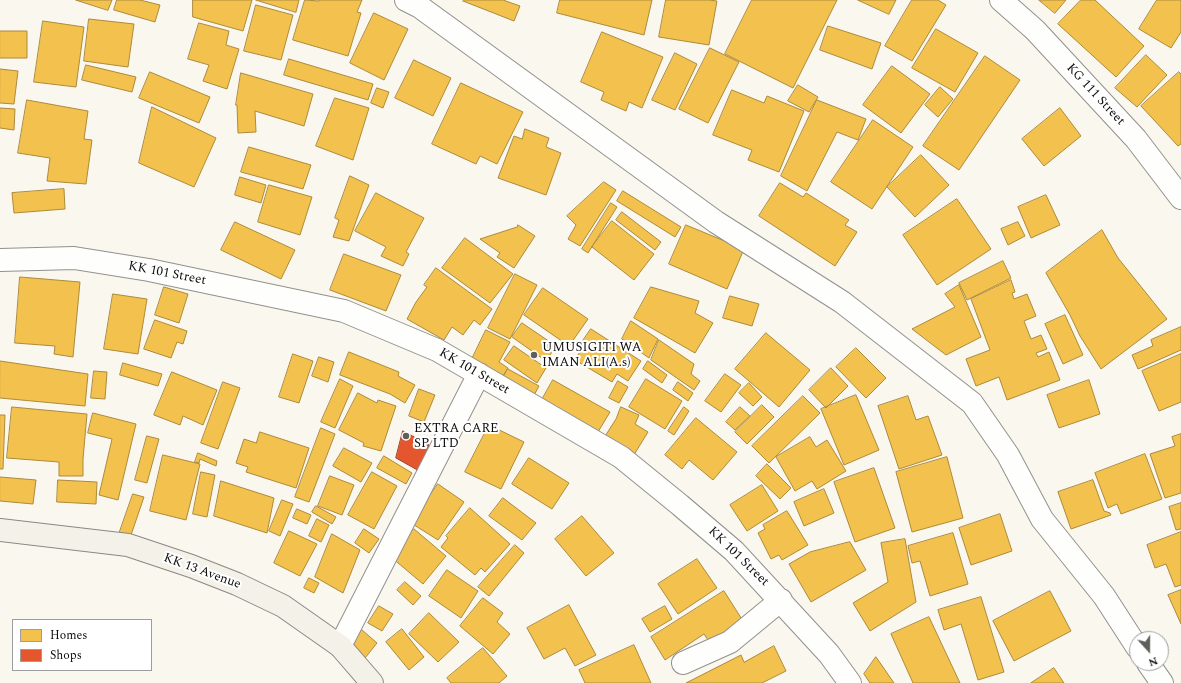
<!DOCTYPE html>
<html>
<head>
<meta charset="utf-8">
<style>
  body { margin:0 }
  #map { position:relative; width:1181px; height:683px; overflow:hidden; background:#faf7ef; font-family:Spectral,serif }
  canvas { display:block }
  .legend { position:absolute; left:12px; top:619px; width:140px; height:52px; box-sizing:border-box; background:#fff; border:1px solid #9d9d9d; margin:0; padding:5px 7px; list-style:none; font-size:12px; color:#0b0b0b }
  .legend li { display:flex; align-items:center; gap:8px; height:20px }
  .legend b { width:20px; border:1px solid #9d9d9d }
  .north { position:absolute; left:1129px; top:631px; width:40px; height:40px; box-sizing:border-box; background:#fff; border:1px solid #9d9d9d; border-radius:50%; rotate:159deg; font-size:11px; font-weight:700; line-height:16px; text-align:center; color:#0b0b0b }
  .north::after { content:''; display:block; margin:auto; width:14px; height:18px; background:#5f5e5b; clip-path:polygon(50% 0,100% 100%,50% 72%,0 100%) }
</style>
</head>
<body>
<div id="map">
<canvas width="1181" height="683"></canvas>
<ul class="legend">
<li><b style="height:11px;background:#f2c14e"></b>Homes</li>
<li><b style="height:11px;background:#e4572e"></b>Shops</li>
</ul>
<div class="north">N</div>
</div>
<script>
const context = document.querySelector('canvas').getContext('2d');
context.lineJoin = 'round';
function paint(path, color) { context.fillStyle = color; context.fill(path, 'evenodd'); }
function stroke(path, color, width, dash) { context.strokeStyle = color; context.lineWidth = width; context.lineCap = dash ? 'butt' : 'round'; context.setLineDash(dash || []); context.stroke(path); }
function write(font, color, halo, rows, align = 'center') {
  context.font = font + ' Spectral,serif'; context.lineWidth = 4; context.setLineDash([]); context.textBaseline = 'middle'; context.strokeStyle = halo; context.fillStyle = color; for (const [text, x, y, turn = 0] of rows) {
    context.save(); context.translate(x, y); context.rotate((+turn || 0) * Math.PI / 180); context.textAlign = isNaN(turn) ? turn : align; if (halo) context.strokeText(text, 0, 0); context.fillText(text, 0, 0); context.restore();
  }
}
const homes = new Path2D(`
  M76 0H112L108 10Z
  M117 0H140L160 5 155 22 114 10Z
  M193 0H252L243 31 193 17Z
  M256 0H299L296 12Z
  M305 0 319 1V0H362L357 12 361 13 348 56 293 40Z
  M464 0H503L520 6 514 21 463 1Z
  M560 0H652L644 35 557 13Z
  M666 0H709L717 1 709 45 659 37Z
  M752 0H837L793 88 725 54Z
  M858 0H896L889 14Z
  M912 0H938L946 5 912 61 885 46Z
  M1039 0H1066L1055 13Z
  M1081 0H1095L1144 46 1116 77 1058 24Z
  M1157 0H1181V32L1171 48 1139 29Z
  M256 5 293 15 281 60 244 51Z
  M374 13 408 29 384 80 350 63Z
  M89 19 134 24 128 67 84 61Z
  M43 21 84 27 76 87 34 82Z
  M199 23 229 31 226 45 239 49 227 89 203 81 209 65 188 59Z
  M828 26 881 43 872 69 820 50Z
  M936 29 978 53 955 92 912 68Z
  M0 31H27V58H0Z
  M602 32 663 57 642 108 629 102 626 111 601 100 604 92 581 82Z
  M710 48 739 62 708 123 679 109Z
  M675 53 697 64 675 110 652 100Z
  M1146 55 1167 75 1137 107 1115 88Z
  M985 56 1020 80 959 170 923 146Z
  M289 59 373 84 368 100 284 75Z
  M414 60 451 78 433 116 395 98Z
  M86 65 136 77 132 92 82 80Z
  M892 66 930 94 901 133 863 105Z
  M0 69 18 71 14 104 0 103Z
  M150 72 210 97 199 123 139 98Z
  M1179 72 1181 74V144L1178 146 1141 106Z
  M241 73 313 94 304 126 255 111 256 132 238 133 237 105H236Z
  M461 83 523 112 497 164 480 156 476 164 432 144Z
  M798 85 818 97 809 112 788 101Z
  M940 87 953 99 938 117 925 105Z
  M377 88 389 92 383 108 371 103Z
  M732 90 764 103 767 96 804 111 779 172 748 160 752 150 713 135Z
  M335 98 369 108 353 160 316 146Z
  M27 100 88 111 84 139 92 140 86 184 47 181 50 158 18 153Z
  M817 100 866 119 858 140 837 132 807 191 781 176Z
  M152 107 216 138 194 187 139 163Z
  M0 108 15 109 14 130 0 128Z
  M1060 108 1081 136 1044 166 1022 139Z
  M873 120 913 147 872 209 831 182Z
  M525 129 549 138 546 147 561 153 546 195 498 178 514 136 522 139Z
  M249 147 311 165 303 189 241 172Z
  M921 155 949 185 915 217 887 187Z
  M350 176 369 185 349 241 333 237 339 220 335 218Z
  M240 177 266 185 261 203 235 195Z
  M604 182 616 190 580 246 568 239 576 225 567 216Z
  M780 183 803 197 806 193 849 220 845 225 857 232 835 266 759 216Z
  M269 185 312 197 300 235 258 222Z
  M64 189 65 209 14 213 12 193Z
  M623 191 681 227 675 237 617 201Z
  M376 193 424 218 406 252 409 254 403 266 381 256 386 247 355 231Z
  M1046 195 1060 225 1031 238 1018 207Z
  M957 199 991 249 937 285 903 235Z
  M611 203 617 207 588 253 582 249Z
  M622 212 661 242 655 250 616 220Z
  M612 221 654 254 634 280 592 247Z
  M235 222 295 250 281 279 221 250Z
  M1018 222 1025 236 1008 245 1001 229Z
  M518 225 535 236 514 268 497 257 500 253 480 239 517 227Z
  M686 225 744 249 727 289 669 264Z
  M1102 230 1118 258 1167 319 1101 369 1080 336 1070 315 1046 273Z
  M465 238 513 274 490 303 442 268Z
  M344 254 401 275 386 311 330 290Z
  M1003 261 1011 278 967 300 959 283Z
  M436 268 492 309 480 325 474 320 463 335 452 327 444 340 407 319 416 302 427 287 424 285Z
  M515 274 537 285 510 339 488 328Z
  M20 277 80 282 73 357 54 354 55 346 15 343Z
  M1011 280 1015 292 1012 293 1014 299 1027 294 1036 316 1024 321 1031 339 1041 335 1047 349 1036 353 1038 357 1049 352 1060 380 1007 400 999 377 976 386 966 359 990 350 971 299Z
  M959 285 981 337 946 355 912 329 955 307 945 294Z
  M164 287 188 294 179 323 155 315Z
  M651 287 699 301 695 313 713 323 695 353 634 318Z
  M543 288 588 319 569 346 524 315Z
  M113 294 147 299 138 354 104 349Z
  M730 296 759 304 752 326 723 318Z
  M1065 315 1083 355 1063 364 1045 324Z
  M155 320 187 331 183 344 177 342 171 358 144 349Z
  M631 321 658 339 649 358 622 339Z
  M522 323 556 346 546 361 512 337Z
  M1181 327V350L1138 369 1132 355 1153 346 1151 340Z
  M591 329 641 361 628 381 617 374 612 382 575 360 581 350 578 348Z
  M486 330 510 342 499 362 508 368 501 379 471 361Z
  M766 333 810 370 779 407 735 369Z
  M659 340 694 364 691 374 700 381 694 390 651 360Z
  M514 346 546 368 537 383 504 360Z
  M856 348 886 378 866 398 836 367Z
  M349 352 399 372 398 376 415 385 405 403 390 394 340 375Z
  M293 354 313 361 299 403 279 397Z
  M1181 354V402L1159 411 1142 371Z
  M319 357 334 362 328 382 312 376Z
  M0 361 88 374 85 406 0 398Z
  M648 361 667 375 662 383 643 369Z
  M123 363 162 374 158 386 120 375Z
  M831 368 848 386 826 408 809 390Z
  M508 369 539 386 531 401 500 383Z
  M94 371 107 372 105 399 91 398Z
  M172 372 217 390 203 425 183 416 180 425 154 415Z
  M725 374 741 385 721 412 705 401Z
  M340 379 353 386 335 428 321 422Z
  M646 379 682 401 665 429 629 407Z
  M553 380 610 412 595 437 539 405Z
  M1089 380 1100 414 1059 428 1047 395Z
  M618 381 628 387 619 403 609 398Z
  M223 382 240 388 218 449 201 443Z
  M678 382 693 393 688 401 673 390Z
  M749 383 762 397 753 406 739 393Z
  M419 389 435 395 424 422 409 416Z
  M358 393 377 403 378 400 396 406 381 451 363 446 364 443 339 430Z
  M856 395 879 450 844 465 821 409Z
  M803 396 820 413 769 463 752 446Z
  M908 396 916 420 928 416 942 455 899 469 878 406Z
  M762 405 774 417 747 444 735 432Z
  M12 407 87 414 83 459V476H59V462L7 458Z
  M621 407 639 415 635 424 648 432 632 458 602 441 616 419Z
  M684 407 689 411 674 435 668 431Z
  M740 407 750 416 735 430 726 422Z
  M93 413 136 424 118 500 99 495 112 439 88 433Z
  M0 415H5L3 469H0Z
  M696 418 737 452 713 480 689 460 682 469 665 455Z
  M489 425 524 442 501 489 465 472Z
  M321 428 335 434 309 502 295 497Z
  M260 432 309 448 296 488 246 472 248 467 236 463 244 439 256 443Z
  M1181 434V493L1165 498 1150 454 1175 446 1172 437Z
  M147 436 159 439 147 483 135 480Z
  M810 437 816 447 827 440 846 471 817 489 812 481 795 491 776 457Z
  M344 448 372 463 361 482 333 466Z
  M198 453 217 461 216 466 200 459 199 463 195 462Z
  M1145 454 1162 499 1121 514 1117 504 1108 508 1095 473Z
  M163 455 200 464 186 520 150 511Z
  M384 456 412 473 406 484 377 468Z
  M947 457 963 518 912 532 896 472Z
  M529 458 569 483 552 509 512 484Z
  M767 464 791 488 780 499 756 476Z
  M874 468 895 528 855 542 834 482Z
  M201 472 215 475 207 517 193 514Z
  M372 472 397 486 374 529 348 515Z
  M330 476 354 485 342 515 318 506Z
  M0 477 36 480 33 504 0 501Z
  M58 480 97 482 96 504 57 502Z
  M1093 480 1104 511 1110 513 1111 515 1071 529 1058 492Z
  M221 481 274 498 267 533 214 516Z
  M438 484 464 502 438 540 411 523Z
  M762 485 778 511 747 531 730 505Z
  M824 489 834 513 804 526 794 502Z
  M133 494 144 497 130 538 119 534Z
  M503 498 536 523 522 540 489 516Z
  M282 500 293 504 280 536 269 531Z
  M1181 503V529L1176 530 1169 507Z
  M316 506 336 517 332 524 312 512Z
  M470 508 510 544 485 572 481 568 475 575 441 547 448 538 446 536Z
  M297 509 311 515 307 524 293 518Z
  M787 511 808 545 782 560 779 555 771 559 758 533 765 529 763 525Z
  M1000 514 1012 551 971 565 959 528Z
  M582 516 614 553 586 576 555 539Z
  M317 519 329 525 321 542 309 536Z
  M364 529 379 539 369 553 355 543Z
  M414 529 446 556 423 584 391 557Z
  M289 531 317 544 300 576 274 563Z
  M1181 532V585L1175 587 1166 564 1155 568 1147 545Z
  M953 533 968 584 930 596 920 561 912 563 908 546Z
  M332 534 360 550 343 593 315 577Z
  M905 539 916 602 870 631 853 603 888 582 881 543Z
  M850 542 866 570 811 602 789 564 810 552Z
  M515 545 524 553 489 596 478 587Z
  M697 559 717 588 678 614 658 584Z
  M447 570 478 591 461 618 429 596Z
  M309 578 319 583 314 593 304 588Z
  M405 582 421 596 413 605 397 590Z
  M1181 590V624L1168 595Z
  M724 591 743 621 710 643 704 634 665 660 651 637Z
  M1050 591 1071 631 1014 661 993 621Z
  M981 597 1004 672 978 680 961 624 944 630 938 610Z
  M483 598 503 613 497 622 510 634 493 654 460 626Z
  M569 605 596 655 575 666 565 648 544 659 527 628Z
  M379 606 393 614 382 631 368 623Z
  M665 606 672 619 650 632 642 619Z
  M429 613 459 642 438 662 409 634Z
  M929 617 960 683H913L891 634Z
  M402 629 424 657 409 670 386 642Z
  M362 630 377 643 365 658 349 644Z
  M634 645 651 683H585L579 670Z
  M774 646 786 671 762 683H686L741 655 744 662Z
  M483 648 507 676 499 683H451L447 678Z
  M876 657 894 683H870L864 674Z
  M1054 668 1064 683H1031Z`);
const shops = new Path2D(`
  M403 431 429 445 421 472 396 458Z`);
const minor = new Path2D(`
  M406 0 420 7 716 222 842 302 972 403 1008 455 1042 519 1104 596 1137 647
  M1001 0 1035 30 1136 139 1181 198
  M0 260 74 258 149 270 344 311 437 350 621 457 680 505 734 551 829 654 850 683
  M340 646 479 374
  M683 663 730 642 781 600
  M1148 663 1162 683`);
const secondary = new Path2D(`
  M0 530 128 545 191 566 237 584 283 606 340 646 372 683`);
const markers = [
  [534,355,4,"#5f5e5b"],
  [406,436,4,"#5f5e5b"]
];
const streetNames = [
  ["KG 111 Street",1095,95,47],
  ["KK 101 Street",167,274,11],
  ["KK 101 Street",474,372,30],
  ["KK 101 Street",738,557,44],
  ["KK 13 Avenue",202,572,20]
];
const poiNames = [
  ["UMUSIGITI WA",542,348],
  ["IMAN ALI(A.s)",542,363],
  ["EXTRA CARE",414,429],
  ["SP LTD",414,444]
];
paint(homes, '#f2c14e');
stroke(homes, '#ad8a3a', 1);
paint(shops, '#e4572e');
stroke(shops, '#a34024', 1);
stroke(minor, '#93918e', 24);
stroke(secondary, '#898884', 24);
stroke(minor, '#fefefd', 22);
stroke(secondary, '#f4f2e8', 22);
for (const [x, y, r, color] of markers) { const dot = new Path2D(); dot.arc(x, y, r, 0, 2 * Math.PI); context.fillStyle = color; context.fill(dot); stroke(dot, '#fff', 1.5); }
write('13px', '#0b0b0b', '#fff', streetNames);
write('13px', '#0b0b0b', '#fff', poiNames, 'left');
</script>
</body>
</html>
